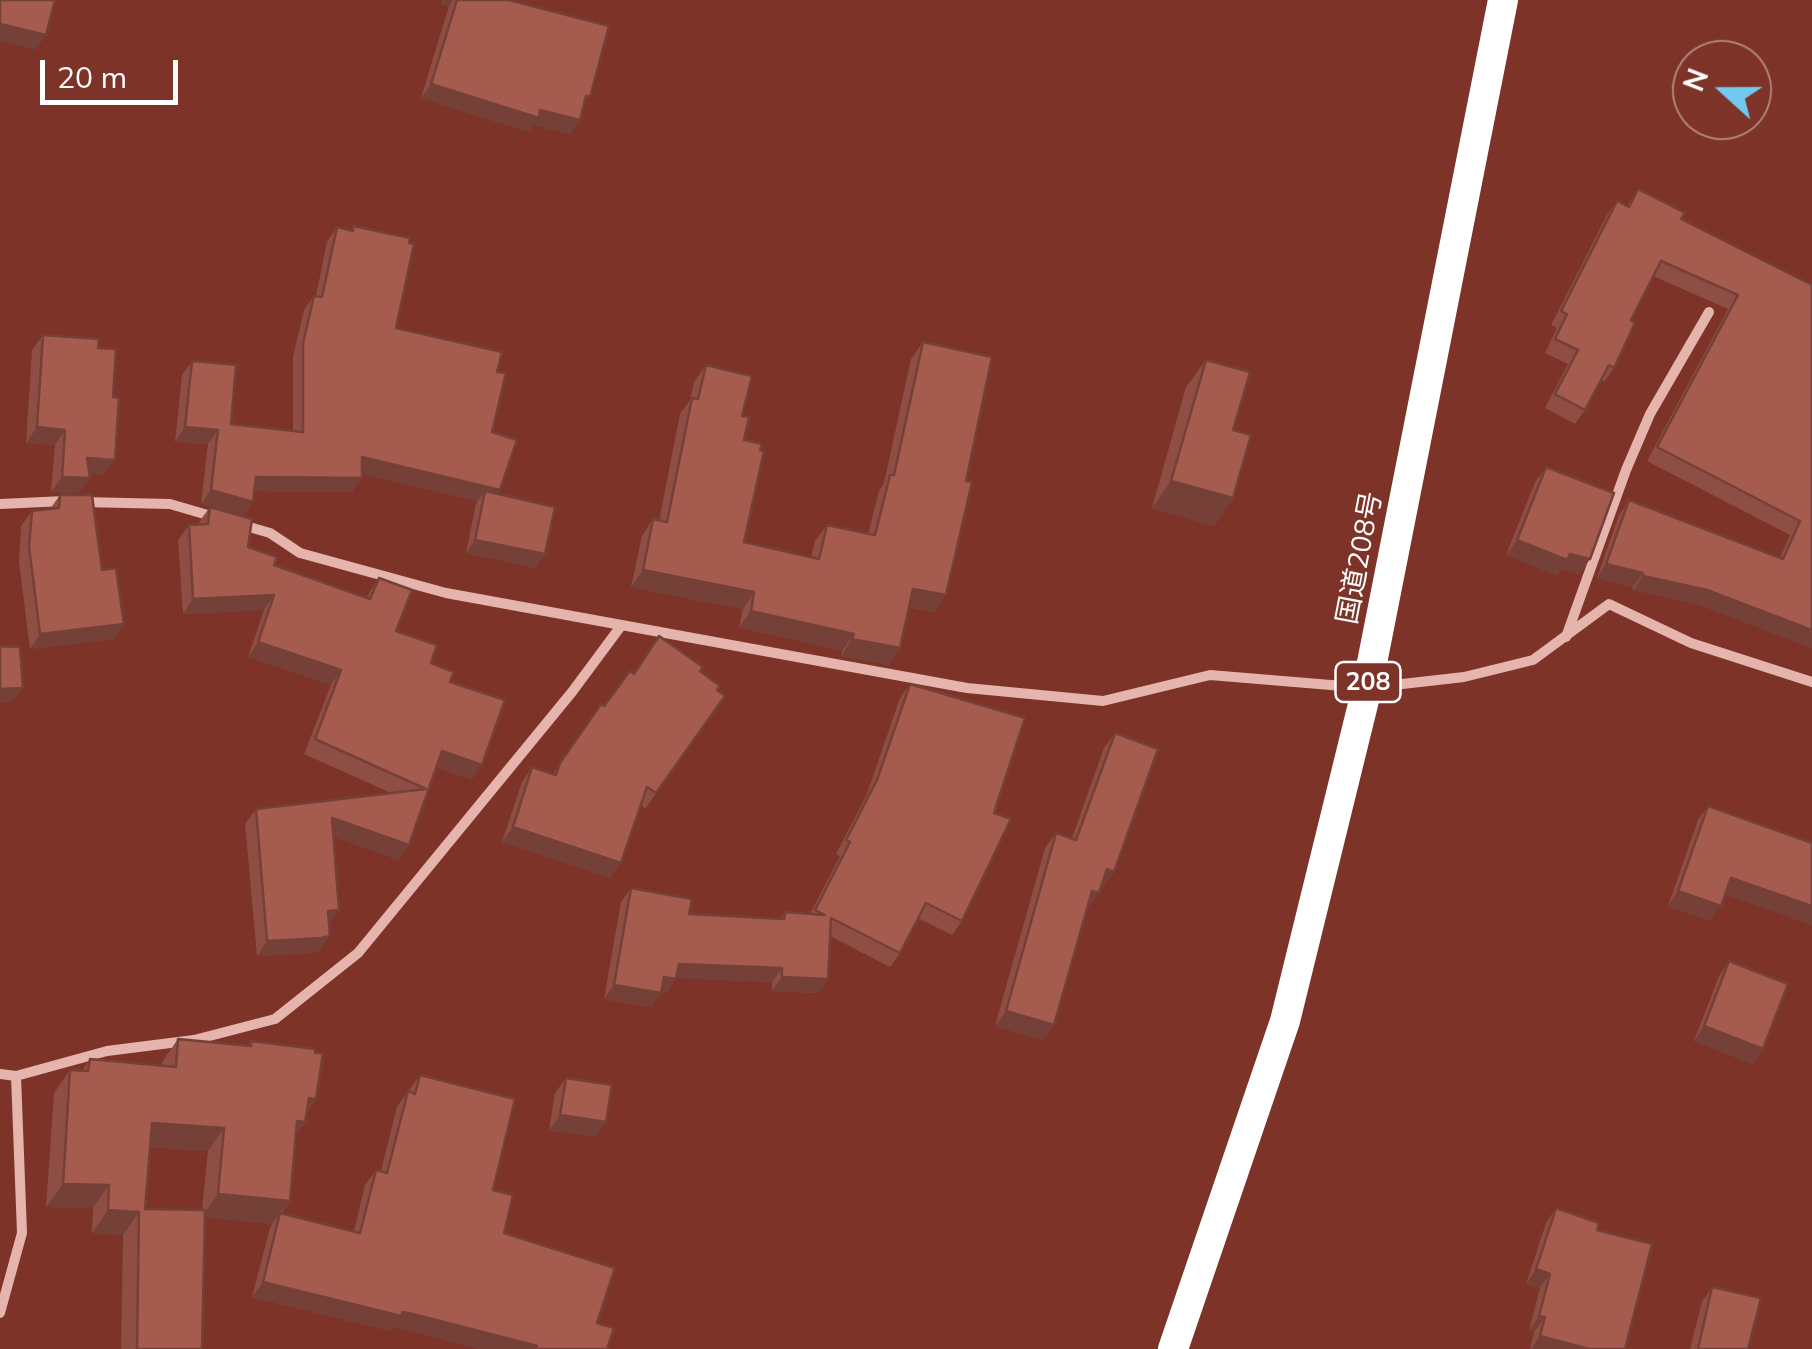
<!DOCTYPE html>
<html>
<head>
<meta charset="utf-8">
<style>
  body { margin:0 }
  #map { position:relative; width:1812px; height:1349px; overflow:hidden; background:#7d3327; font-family:Mulish,sans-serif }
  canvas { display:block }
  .north { position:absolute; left:1672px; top:40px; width:100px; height:100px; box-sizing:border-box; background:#7d3327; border:2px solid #b1857d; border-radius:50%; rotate:291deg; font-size:28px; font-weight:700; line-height:40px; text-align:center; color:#fff }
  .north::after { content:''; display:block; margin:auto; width:35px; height:45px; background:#72c9ed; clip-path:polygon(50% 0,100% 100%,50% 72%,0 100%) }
  .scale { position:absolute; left:40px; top:60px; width:138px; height:45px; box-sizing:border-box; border:5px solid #fff; border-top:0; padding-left:12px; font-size:30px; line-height:35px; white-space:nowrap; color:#fff; -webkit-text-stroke:8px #7d3327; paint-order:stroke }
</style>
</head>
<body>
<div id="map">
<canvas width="1812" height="1349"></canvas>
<div class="north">N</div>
<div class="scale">20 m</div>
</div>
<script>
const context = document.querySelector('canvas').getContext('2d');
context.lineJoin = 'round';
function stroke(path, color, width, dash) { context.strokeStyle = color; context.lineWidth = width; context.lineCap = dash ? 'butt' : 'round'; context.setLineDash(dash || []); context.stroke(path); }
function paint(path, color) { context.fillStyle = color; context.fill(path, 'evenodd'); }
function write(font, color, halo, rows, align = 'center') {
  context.font = font + ' Mulish,"Noto Sans JP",sans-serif'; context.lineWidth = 9; context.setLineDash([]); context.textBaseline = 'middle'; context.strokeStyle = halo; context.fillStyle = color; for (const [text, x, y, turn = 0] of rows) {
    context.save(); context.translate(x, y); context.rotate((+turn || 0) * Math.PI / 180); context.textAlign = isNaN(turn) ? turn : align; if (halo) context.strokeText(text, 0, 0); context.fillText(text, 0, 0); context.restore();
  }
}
const street = new Path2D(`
  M82 502 170 504 218 518
  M0 504 65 501
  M239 524 270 533 300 553 446 593 967 688 1103 701 1210 675 1367 688 1464 677 1533 660 1609 604 1691 643 1812 682
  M1566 637 1626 470 1650 414 1709 312
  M0 1074 16 1076 107 1051 194 1040 275 1019 358 953 572 692 621 626
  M0 1313 22 1233 16 1076`);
const highway = new Path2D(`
  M1173 1349 1285 1021 1367 688 1503 0`);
const wall = new Path2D(`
  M442 0H509L583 108 570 134 534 125 529 132 421 98 449 6 441 4Z
  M1638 189 1681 219 1812 285V648L1697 604 1633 590V587L1597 578 1619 515 1629 500 1780 558 1790 535 1647 461 1728 309 1653 276 1631 320 1614 368 1604 382 1601 380 1585 410 1575 424 1545 408 1568 364 1545 353 1557 328 1551 325 1607 215 1617 201 1627 206Z
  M353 226 396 328 497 372 492 432 497 494 536 568 466 553 476 504 478 501 362 474 352 492 255 491 253 502 243 516 201 504 208 444 175 442 182 375 192 361 231 424 293 431V357L304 310 314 296H316L327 242 337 227 351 230Z
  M43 335 98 348 104 475 90 474 79 493 51 492 55 445 26 443 32 350Z
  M923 342 935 612 909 607 889 665 841 656 842 651 739 627 743 609 631 587 642 536 653 519 659 521 680 414 690 400 694 382 706 365 742 416 744 440V542L811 558 815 541 827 525 868 534 879 491 884 483 911 359Z
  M1206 360 1233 430V498L1214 526 1152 508 1186 387Z
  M1546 467 1590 559 1579 574 1561 569 1557 575 1506 555 1535 482Z
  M60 495 102 570 124 624 113 639 30 649 19 562 21 526 32 511 50 509Z
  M210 507 248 547 274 565 366 598 379 578 396 631 450 682 472 780 436 767 409 845 399 860 334 837 329 924 320 951 310 953 257 956 245 824 256 809 391 793 304 754 331 685 248 657 264 610 183 614 178 540 189 525H199V522Z
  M700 671 717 690 725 696 645 809 641 805 610 878 502 842 522 782 532 767 553 774 601 704 604 706 633 674Z
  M910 684 994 813 962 921 952 935 918 918 900 953 890 967 830 936 828 979 818 993 772 991V982L676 978 666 993 661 992 651 1007 604 999 621 902 631 888 689 914 780 919 785 912 810 914 840 856 836 854 867 794 900 698Z
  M1115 733 1114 872 1103 887 1101 886 1088 908H1087L1043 1040 995 1026 1045 848 1056 833 1072 838 1104 748Z
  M1708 806 1812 843V925L1725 894 1710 921 1668 906 1698 820Z
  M1729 961 1763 1049 1752 1064 1694 1041 1719 976Z
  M178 1039 248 1046 251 1041 316 1099 307 1112 305 1122 296 1135 290 1201 282 1213 354 1231 365 1185 376 1170 381 1171 397 1107 420 1075 493 1190 504 1233 597 1323 607 1349H479L403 1329 394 1327 391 1331 252 1297 270 1228 272 1224 204 1217 202 1349H121L123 1235 92 1233 93 1208 46 1207 54 1093 70 1070 82 1071 90 1059 162 1065V1062ZM150 1147 208 1151 202 1210 145 1209Z
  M566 1078 595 1137 549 1130 555 1093Z
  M1556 1208 1597 1230 1625 1349H1530L1534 1332 1529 1330 1540 1288 1526 1284 1546 1223Z
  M1712 1287 1748 1349H1690L1702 1302Z`);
const shadedWall = new Path2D(`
  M443 0H453L449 6 441 4Z
  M0 24 46 35 36 50 0 41Z
  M431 84 540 110 580 120 570 134 534 125 529 132 421 98Z
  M37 427 65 430 55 445 26 443Z
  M185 427 218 430 208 444 175 442Z
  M362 457 500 490 490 504 485 491 478 501 352 472Z
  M87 458 115 460 104 475 77 474Z
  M62 477 90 478 79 493 51 492Z
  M256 477 362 478 352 492 246 491Z
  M1171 481 1233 498 1214 526 1152 508Z
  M211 490 253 502 243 516 201 504Z
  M475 540 545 554 536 568 466 553Z
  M1517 540 1570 554 1590 559 1579 574 1561 569 1557 575 1506 555Z
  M1606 564 1643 573 1633 587 1597 578Z
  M643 570 754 592 743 609 631 587Z
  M1643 576 1707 590 1812 630V648L1697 604 1633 590Z
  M913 589 946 595 935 612 901 605Z
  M274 595 264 610 183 614 193 599Z
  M751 611 854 634 842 651 739 627Z
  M124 624 113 639 30 649 40 634Z
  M852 639 900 648 889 665 841 656Z
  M258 642 341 670 331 685 248 657Z
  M23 688 12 702 0 703V689Z
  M442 751 482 765 472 780 432 766Z
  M332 818 409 845 399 860 322 833Z
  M513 827 621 863 610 878 502 842Z
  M1107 869 1114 872 1103 887 1097 885Z
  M1731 878 1812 906V925L1720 893Z
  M1092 891 1099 893 1088 908 1082 906Z
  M1678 891 1721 906 1710 921 1668 906Z
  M339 910 329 925 328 911Z
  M330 936 320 951 310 953 257 956 267 941Z
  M679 964 782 968 772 982 669 978Z
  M664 977 676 979 666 993 654 991Z
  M782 977 828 979 818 993 772 991Z
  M614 985 661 993 651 1007 604 999Z
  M1006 1011 1054 1025 1043 1040 995 1026Z
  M1704 1026 1763 1049 1752 1064 1694 1041Z
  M309 1098 316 1099 300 1121 305 1122 289 1145 281 1144Z
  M560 1115 606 1122 595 1137 549 1130Z
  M152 1123 224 1128 208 1151 136 1146Z
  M63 1184 109 1185 93 1208 46 1207Z
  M218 1194 290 1201 272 1224 202 1217Z
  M108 1210 139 1212 123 1235 92 1233Z
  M1536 1269 1550 1274 1540 1288 1526 1284Z
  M263 1282 403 1312 537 1346 535 1349H479L394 1327 391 1331 252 1297Z
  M1539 1316 1545 1317 1534 1332 1529 1330Z
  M1540 1336 1589 1349H1531Z`);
const building = new Path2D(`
  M0 0H55L46 35 0 24Z
  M457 0H509L609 26 590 97 586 96 580 120 540 110 539 118 431 84Z
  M1638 189 1685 213 1681 219 1812 285V630L1707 590 1643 576V573L1606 564 1629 500 1783 559 1800 521 1657 447 1738 295 1661 261 1631 320 1635 323 1614 368 1609 365 1585 410 1555 394 1578 350 1555 339 1567 314 1561 311 1617 201 1629 207Z
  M353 226 410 238 409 243 414 244 396 328 502 352 497 372 506 373 492 432 517 440 500 490 362 457V478L256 477 253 502 211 490 218 430 185 427 192 361 236 365 231 424 303 432V343L314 296 322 297 337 227 353 231Z
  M43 335 99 339 98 348 116 349 113 397 119 398 115 460 87 458 90 478 62 477 65 430 37 427Z
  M923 342 992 357 966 481 972 482 946 595 913 589 900 648 852 639 854 634 751 611 754 592 643 570 653 519 667 522 692 398 698 399 706 365 752 376 742 416 749 417 744 440 762 444 760 450 764 451 744 542 819 559 827 525 875 535 890 475H894Z
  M1206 360 1250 372 1233 430 1251 435 1233 498 1171 481Z
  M1546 467 1614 493 1590 559 1570 554 1567 560 1517 540Z
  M485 491 555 507 545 554 475 540Z
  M60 495H92L102 570 116 568 124 624 40 634 29 547 32 511 59 508Z
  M210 507 252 519 248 547 277 557 274 565 370 599 379 578 412 590 396 631 437 645 431 663 454 672 450 682 505 700 482 765 442 751 409 845 332 818 339 910 328 911 330 936 321 938 267 941 256 809 426 789 315 739 341 670 258 642 274 595 193 599 189 525 208 524Z
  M659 636 703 667 700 671 720 686 717 690 725 696 656 793 647 787 621 863 513 827 532 767 556 775 560 763 601 704 604 706 630 671 634 674Z
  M0 646 20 647 23 688 0 689Z
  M910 684 1025 718 994 813 1011 819 962 921 926 903 900 953 831 918 828 979 782 977V968L679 964 676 979 664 977 661 993 614 985 631 888 692 899 689 914 784 919 785 912 825 915 815 910 850 842 846 840 877 780Z
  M1115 733 1158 749 1114 872 1107 869 1099 893 1092 891 1054 1025 1006 1011 1056 833 1076 840Z
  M1708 806 1812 843V906L1731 878 1721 906 1678 891Z
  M1729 961 1788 984 1763 1049 1704 1026Z
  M178 1039 251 1046V1041L315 1049V1053H323L316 1099 309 1098 305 1122 297 1121 290 1201 218 1194 224 1128 152 1123 145 1209 205 1210 202 1349H137L139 1212 108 1210 109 1185 63 1184 70 1070 88 1071 90 1059 176 1067Z
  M420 1075 515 1099 493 1190 513 1195 504 1233 615 1268 597 1323 614 1328 607 1349H536L537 1346 413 1314 403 1312 401 1316 263 1282 280 1213 360 1233 376 1170 387 1173 408 1091 415 1094Z
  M566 1078 612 1085 606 1122 560 1115Z
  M1556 1208 1599 1223 1597 1230 1652 1244 1625 1349H1589L1540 1336 1545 1317 1539 1316 1550 1274 1536 1269Z
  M1712 1287 1761 1298 1748 1349H1698Z`);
const shields = [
  [1368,682,65]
];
const shieldNames = [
  ["208",1368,682]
];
const streetNames = [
  ["国道208号",1360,558,-79]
];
stroke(street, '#e5b4ac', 10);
stroke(highway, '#fff', 30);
paint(wall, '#8f4e44');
paint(shadedWall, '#744037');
paint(building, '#a65b4f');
stroke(building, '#744037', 2.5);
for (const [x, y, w] of shields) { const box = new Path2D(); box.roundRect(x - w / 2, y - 20, w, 40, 8); context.fillStyle = '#7d3327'; context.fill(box); stroke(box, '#fff', 2.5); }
write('bold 25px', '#fff', null, shieldNames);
write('28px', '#fff', '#7d3327', streetNames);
</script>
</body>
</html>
